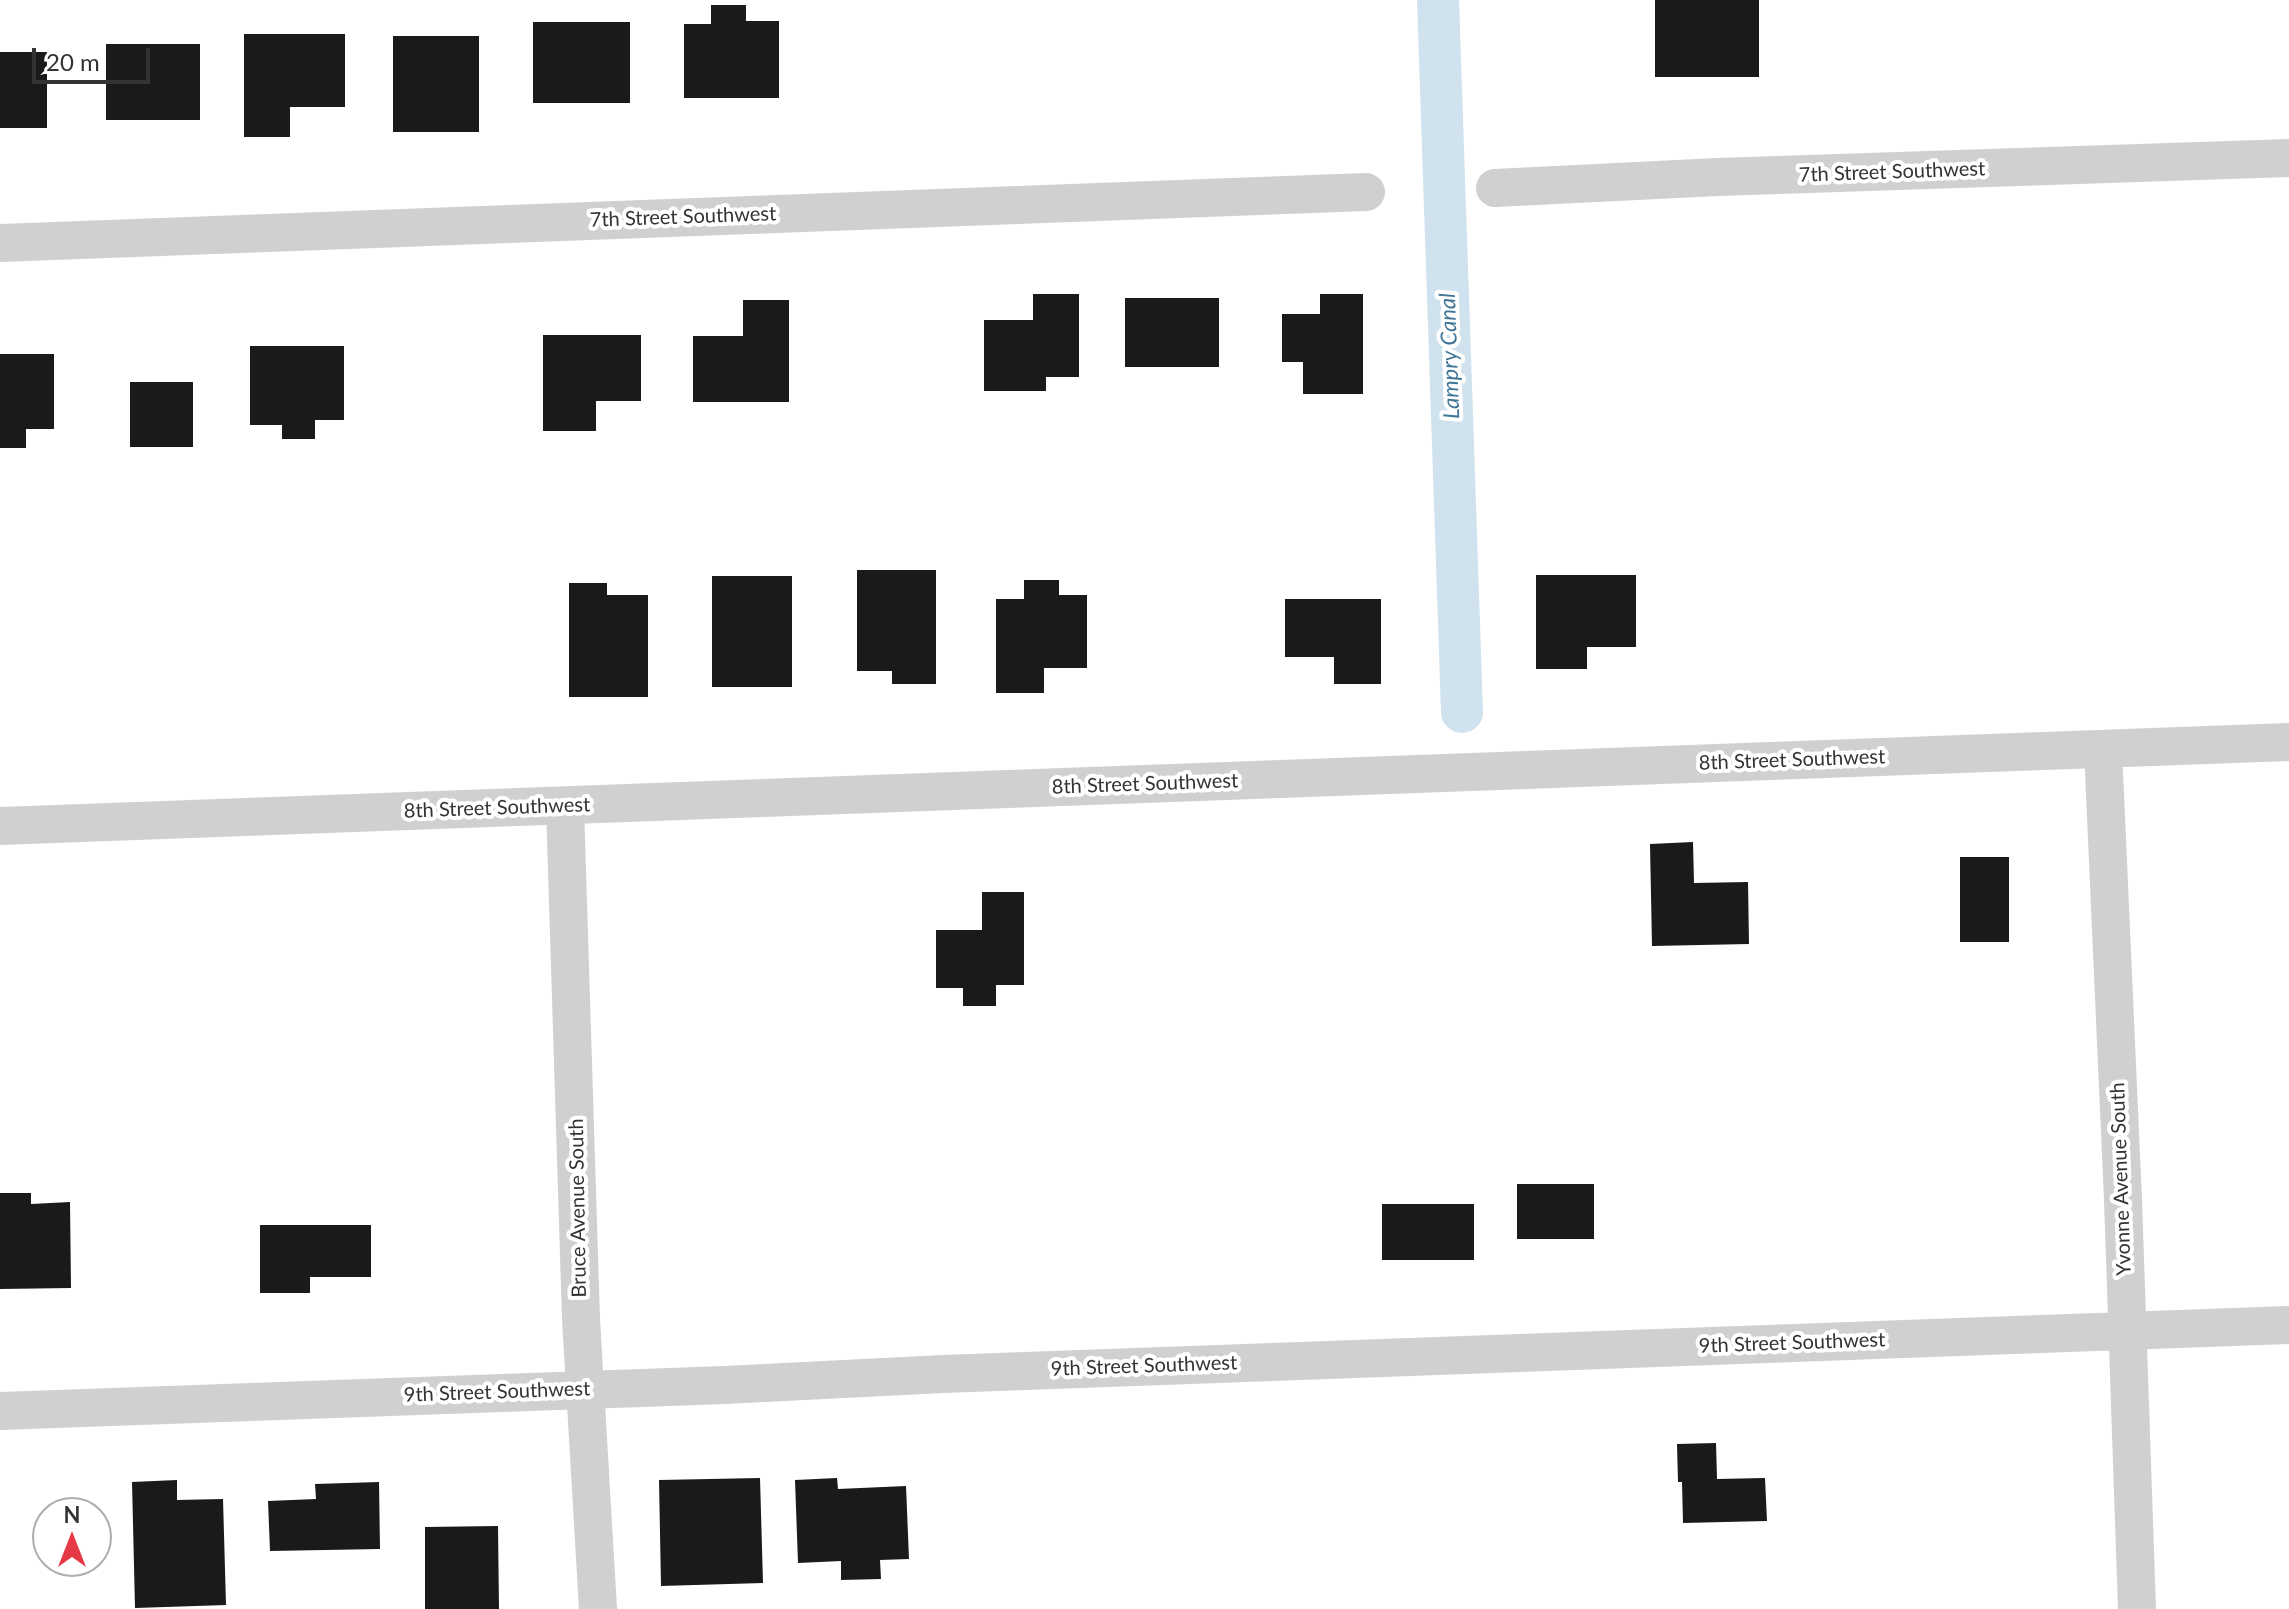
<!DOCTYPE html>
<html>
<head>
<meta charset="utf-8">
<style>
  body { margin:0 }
  #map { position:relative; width:2289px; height:1609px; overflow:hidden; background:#fff; font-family:Lato,sans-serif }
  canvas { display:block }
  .north { position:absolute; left:32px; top:1497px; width:80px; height:80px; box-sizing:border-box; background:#fff; border:2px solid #adadad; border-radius:50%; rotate:0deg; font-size:22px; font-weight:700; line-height:32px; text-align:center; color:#333 }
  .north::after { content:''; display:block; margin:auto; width:28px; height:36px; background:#e63946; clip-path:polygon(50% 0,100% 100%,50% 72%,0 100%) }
  .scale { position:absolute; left:32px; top:48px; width:118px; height:36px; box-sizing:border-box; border:4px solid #333; border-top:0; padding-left:10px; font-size:24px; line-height:28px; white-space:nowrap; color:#333; -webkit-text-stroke:6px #fff; paint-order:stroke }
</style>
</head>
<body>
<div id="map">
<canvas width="2289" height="1609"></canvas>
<div class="north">N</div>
<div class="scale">20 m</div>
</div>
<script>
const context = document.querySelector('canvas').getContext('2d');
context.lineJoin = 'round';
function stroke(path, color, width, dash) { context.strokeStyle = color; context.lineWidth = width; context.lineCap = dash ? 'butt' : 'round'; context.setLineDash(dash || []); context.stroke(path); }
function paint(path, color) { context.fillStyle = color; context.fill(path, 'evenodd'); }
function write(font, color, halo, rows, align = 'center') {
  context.font = font + ' Lato,sans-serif'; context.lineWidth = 8; context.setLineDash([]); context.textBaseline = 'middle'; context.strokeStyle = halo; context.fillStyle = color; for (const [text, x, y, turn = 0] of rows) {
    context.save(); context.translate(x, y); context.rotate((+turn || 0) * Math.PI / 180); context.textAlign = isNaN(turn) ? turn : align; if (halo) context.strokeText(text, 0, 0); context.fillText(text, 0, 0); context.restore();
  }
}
const canal = new Path2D(`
  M1438 0 1462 712`);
const building = new Path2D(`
  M1655 0H1759V77H1655Z
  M711 5H746V21H779V98H684V24H711Z
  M533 22H630V103H533Z
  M244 34H345V107H290V137H244Z
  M393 36H479V132H393Z
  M106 44H200V120H106Z
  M0 52H47V128H0Z
  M1033 294H1079V377H1046V391H984V320H1033Z
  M1320 294H1363V394H1303V362H1282V314H1320Z
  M1125 298H1219V367H1125Z
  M743 300H789V402H693V336H743Z
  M543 335H641V401H596V431H543Z
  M250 346H344V420H315V439H282V425H250Z
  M0 354H54V429H26V448H0Z
  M130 382H193V447H130Z
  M857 570H936V684H892V671H857Z
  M1536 575H1636V647H1587V669H1536Z
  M712 576H792V687H712Z
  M1024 580H1059V595H1087V668H1044V693H996V599H1024Z
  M569 583H607V595H648V697H569Z
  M1285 599H1381V684H1334V657H1285Z
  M1693 842 1694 883 1748 882 1749 944 1652 946 1650 844Z
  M1960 857H2009V942H1960Z
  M982 892H1024V985H996V1006H963V988H936V930H982Z
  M1517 1184H1594V1239H1517Z
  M0 1193H31V1204L70 1202 71 1288 0 1289Z
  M1382 1204H1474V1260H1382Z
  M260 1225H371V1277H310V1293H260Z
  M1716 1443 1717 1479 1765 1478 1767 1521 1683 1523 1682 1482H1678L1677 1444Z
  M760 1478 763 1583 661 1586 659 1480Z
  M837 1478 838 1489 906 1486 909 1559 880 1560 881 1579 841 1580V1561L798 1563 795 1480Z
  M177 1480V1500L223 1499 226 1605 135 1608 132 1482Z
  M379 1482 380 1549 270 1551 268 1501 316 1499 315 1484Z
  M498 1526 499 1609H425V1527Z`);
const street = new Path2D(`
  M1495 188 1718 177 2289 158
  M0 243 1366 192
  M2103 749 2123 1200 2137 1609
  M565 806 581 1319 598 1609
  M0 826 2289 742
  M0 1411 725 1385 943 1374 2289 1325`);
const streetNames = [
  ["7th Street Southwest",1892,172,-2],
  ["7th Street Southwest",683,217,-2],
  ["8th Street Southwest",1792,760,-2],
  ["8th Street Southwest",1145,784,-2],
  ["8th Street Southwest",497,808,-2],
  ["Yvonne Avenue South",2121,1179,-92],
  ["Bruce Avenue South",578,1208,-91],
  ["9th Street Southwest",1792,1343,-2],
  ["9th Street Southwest",1144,1366,-2],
  ["9th Street Southwest",497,1392,-2]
];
const waterNames = [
  ["Lampry Canal",1450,356,-92]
];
stroke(canal, '#cfe2ee', 42);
paint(building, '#1a1a1a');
stroke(street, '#d0d0d0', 38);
write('20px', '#333', '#fff', streetNames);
write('italic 22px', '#3f7597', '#fff', waterNames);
</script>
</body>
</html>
